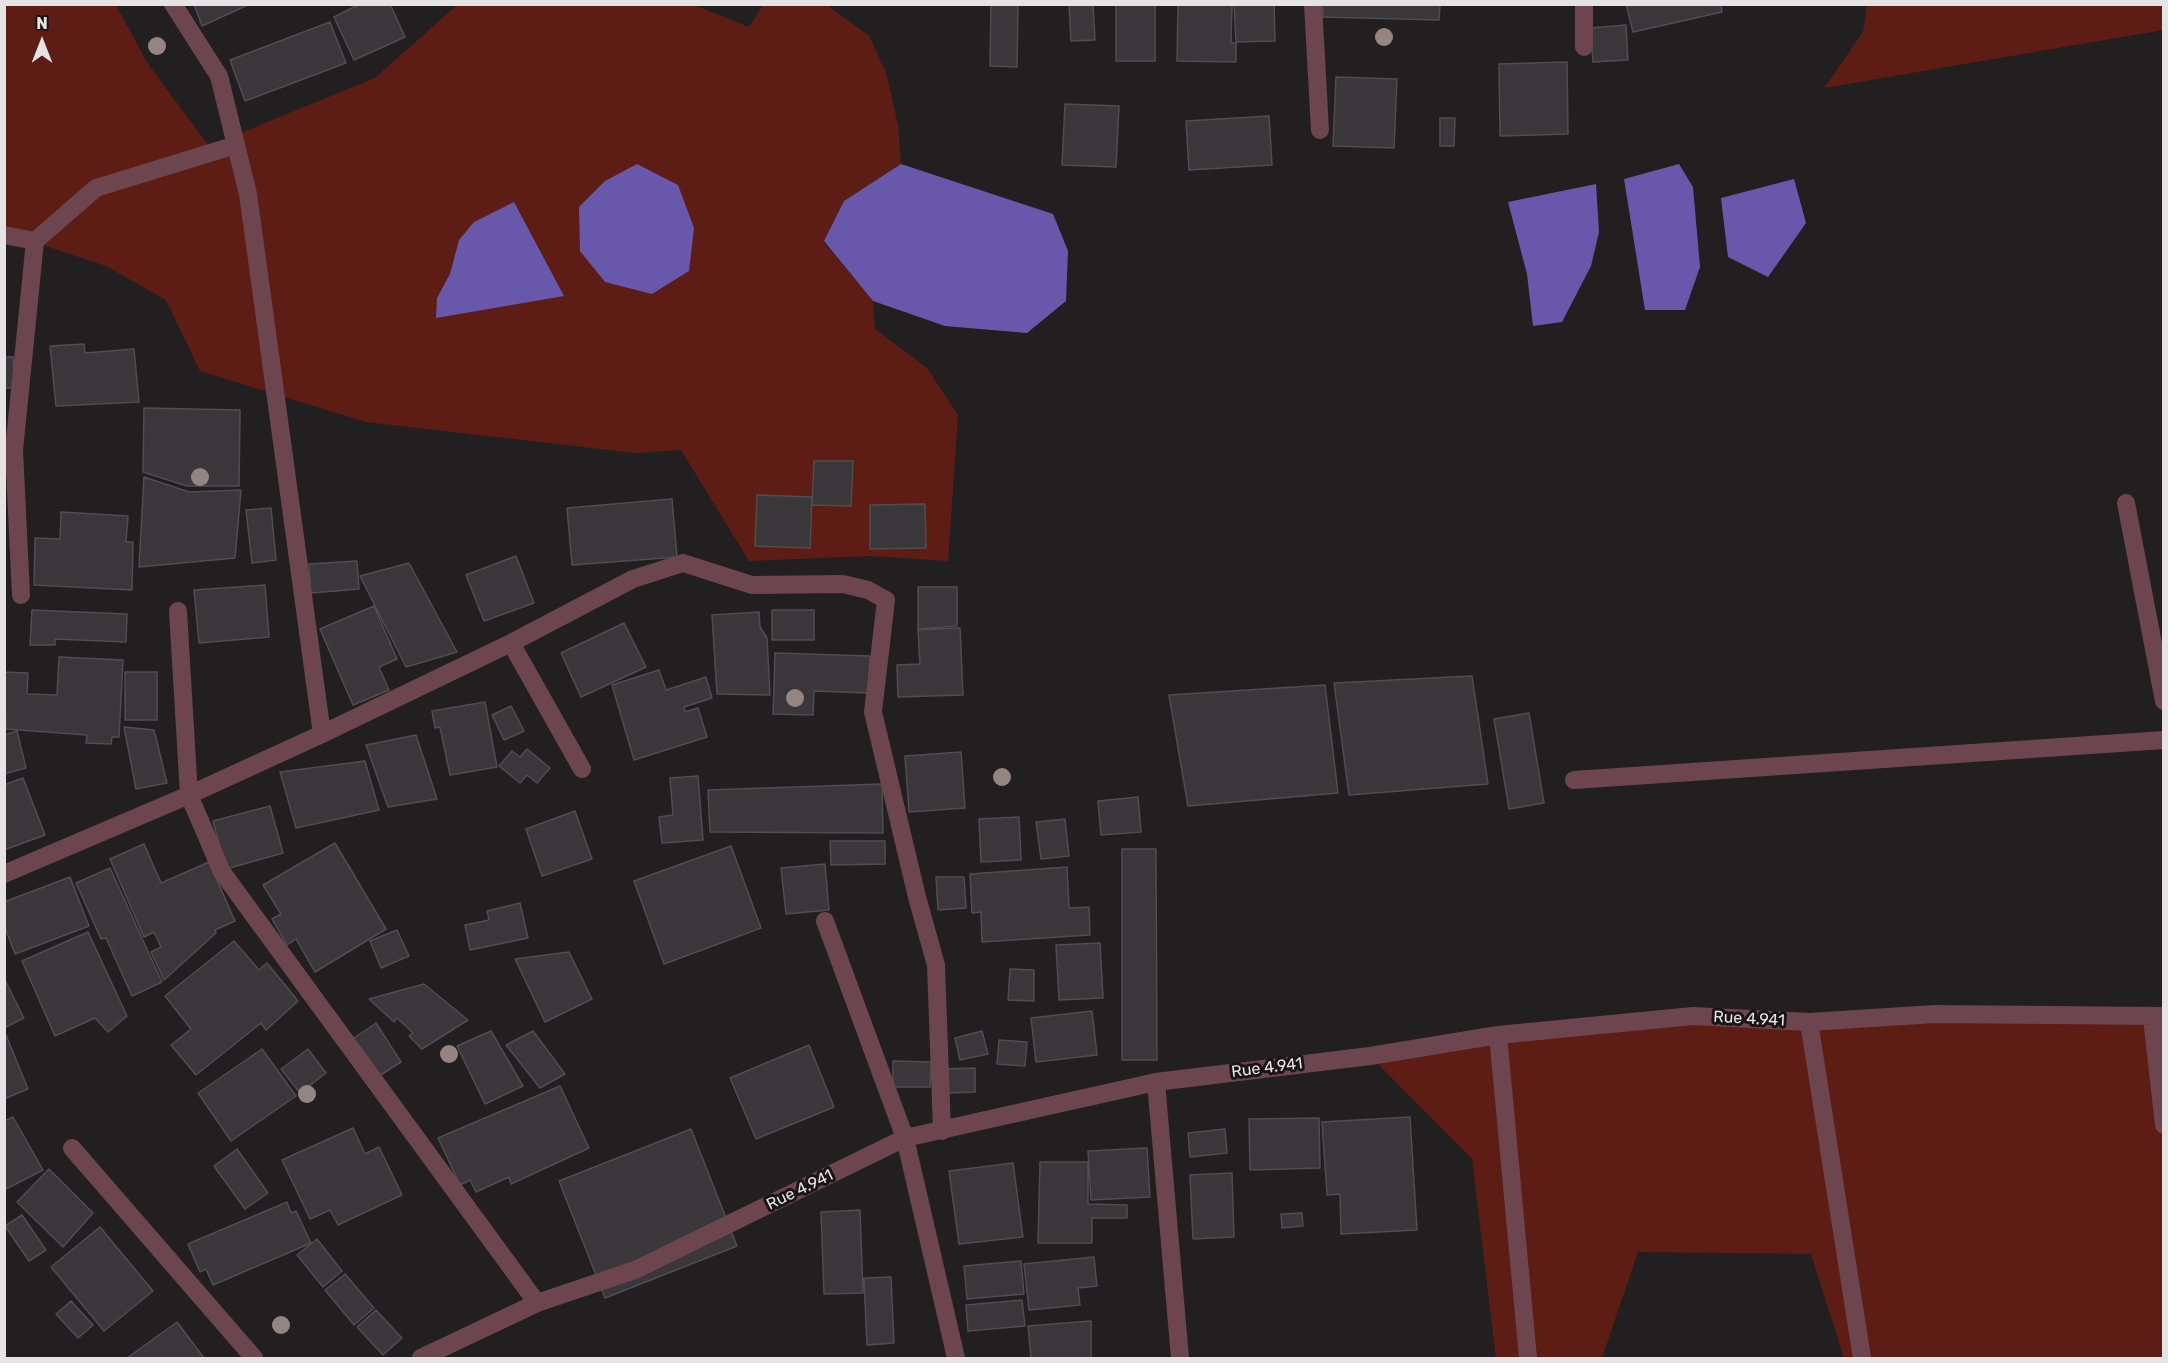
<!DOCTYPE html>
<html>
<head>
<meta charset="utf-8">
<style>
  body { margin:0 }
  #map { position:relative; width:2168px; height:1363px; overflow:hidden; background:#221f21; font-family:Rubik,sans-serif }
  canvas { display:block }
  .frame { position:absolute; inset:0; border:6px solid #e6e3e5; pointer-events:none }
  .north { position:absolute; left:12px; top:12px; width:60px; height:60px; -webkit-text-stroke:4px #191517; paint-order:stroke; rotate:0deg; font-size:16px; font-weight:700; line-height:24px; text-align:center; color:#e6e3e5 }
  .north::after { content:''; display:block; margin:auto; width:21px; height:27px; background:#e6e3e5; clip-path:polygon(50% 0,100% 100%,50% 72%,0 100%) }
</style>
</head>
<body>
<div id="map">
<canvas width="2168" height="1363"></canvas>
<div class="frame"></div>
<div class="north">N</div>
</div>
<script>
const context = document.querySelector('canvas').getContext('2d');
context.lineJoin = 'round';
function paint(path, color) { context.fillStyle = color; context.fill(path, 'evenodd'); }
function stroke(path, color, width, dash) { context.strokeStyle = color; context.lineWidth = width; context.lineCap = dash ? 'butt' : 'round'; context.setLineDash(dash || []); context.stroke(path); }
function write(font, color, halo, rows, align = 'center') {
  context.font = font + ' Rubik,sans-serif'; context.lineWidth = 6; context.setLineDash([]); context.textBaseline = 'middle'; context.strokeStyle = halo; context.fillStyle = color; for (const [text, x, y, turn = 0] of rows) {
    context.save(); context.translate(x, y); context.rotate((+turn || 0) * Math.PI / 180); context.textAlign = isNaN(turn) ? turn : align; if (halo) context.strokeText(text, 0, 0); context.fillText(text, 0, 0); context.restore();
  }
}
const green = new Path2D(`
  M4 5H116L148 64 209 146 375 78 457 5H694L749 27 763 5H827L869 36 886 72 898 125 901 164 844 201 824 242 873 301 875 329 927 368 958 415 948 561 870 556 749 561 681 450 635 453 366 422 200 371 166 300 106 266 31 241 5 240Z
  M1867 5H2163V30L1824 88 1863 32Z
  M1693 1016 2163 1018V1358H1844L1811 1254 1638 1252 1602 1358H1496L1472 1159 1370 1056Z`);
const water = new Path2D(`
  M637 164 678 185 694 228 689 271 652 294 605 282 580 251 579 207 605 181Z
  M901 164 1053 214 1068 251 1066 301 1027 333 945 326 873 301 824 241 844 201Z
  M1679 164 1693 187 1700 267 1685 310H1645L1624 179Z
  M1794 179 1806 223 1768 277 1728 257 1721 198Z
  M1596 184 1599 232 1591 266 1562 322 1533 326 1527 274 1508 202Z
  M514 202 564 296 436 318 437 298 450 274 459 240 474 222Z`);
const building = new Path2D(`
  M194 4H250L202 26Z
  M360 4H390L405 37 354 60 334 17Z
  M991 4H1018L1017 67 990 66Z
  M1069 4H1093L1095 40 1071 41Z
  M1116 4H1155V61H1116Z
  M1178 4H1232L1231 43H1236V62L1177 61Z
  M1234 4H1274L1275 41 1236 42Z
  M1323 4H1440L1439 20 1323 17Z
  M1626 4H1721L1722 12 1633 32Z
  M330 22 346 63 245 101 230 60Z
  M1626 25 1628 60 1593 62 1590 28Z
  M1567 62 1568 134 1500 136 1499 64Z
  M1336 77 1397 79 1394 148 1333 146Z
  M1065 104 1119 106 1116 167 1062 165Z
  M1269 116 1272 165 1189 170 1186 121Z
  M1440 118H1455L1454 146H1440Z
  M84 344 85 353 134 349 139 402 56 406 50 346Z
  M4 357H13L15 388H4Z
  M144 408 240 410 239 486H187L143 472Z
  M814 461H853L851 506 812 505Z
  M144 477 189 492 241 490 235 558 139 567Z
  M757 495 812 497 810 548 755 546Z
  M672 499 677 557 572 565 567 508Z
  M925 504 926 548 870 549V505Z
  M271 508 276 560 252 563 246 510Z
  M61 512 128 516 126 542H133L132 590 34 585 35 538 60 539Z
  M516 556 534 603 484 621 466 575Z
  M357 561 359 589 311 593 309 564Z
  M409 563 457 652 406 667 360 576Z
  M265 585 269 637 199 643 194 590Z
  M918 587H957V626L918 629Z
  M374 606 397 659 379 667 389 690 353 705 320 629Z
  M32 610 127 614 126 642 55 639V645H30Z
  M772 610H814V640H772Z
  M759 612 760 627 767 638 770 695 717 694 712 615Z
  M624 623 646 667 581 697 561 653Z
  M960 628 963 695 898 697 897 665 920 664 918 630Z
  M775 653 870 656 868 693 814 691 813 715 773 714Z
  M59 657 123 660 119 737H112L111 744 86 743 87 735 6 729 4 672 28 673 27 694 57 695Z
  M659 670 666 690 706 677 712 698 684 707 685 712 698 708 707 737 634 760 612 685Z
  M125 672H157V720H125Z
  M1472 676 1488 784 1349 795 1334 683Z
  M1325 685 1338 793 1188 806 1169 695Z
  M485 702 497 767 450 775 440 727 435 728 432 711Z
  M511 706 524 731 504 740 492 715Z
  M1529 713 1544 803 1509 809 1494 719Z
  M124 727 154 730 167 783 136 789Z
  M17 731 26 768 4 774V735Z
  M416 735 437 799 388 807 366 745Z
  M527 749 550 768 537 783 527 775 520 783 499 766 512 751 520 757Z
  M961 752 965 808 909 812 905 756Z
  M365 761 379 810 296 828 280 772Z
  M698 776 703 840 662 843 659 817 673 815 670 778Z
  M23 778 45 835 4 850V785Z
  M882 784 883 833 710 832 708 790Z
  M1138 797 1141 832 1101 835 1098 801Z
  M270 806 283 853 226 869 213 821Z
  M575 811 592 859 542 876 526 829Z
  M1019 817 1021 860 981 862 979 819Z
  M1065 819 1069 856 1041 859 1036 822Z
  M830 841H885V864L831 865Z
  M335 843 386 929 315 972 296 939 287 945 272 919 281 914 263 885Z
  M144 844 161 883 209 862 235 921 215 930 216 933 164 980 151 952 161 947 154 932 144 937 110 859Z
  M731 846 761 928 664 964 634 881Z
  M1122 849H1156L1157 1060H1122Z
  M825 864 829 910 786 914 781 868Z
  M1067 867 1069 908 1089 907 1090 935 982 942 981 912 972 913 970 874Z
  M110 868 162 982 132 996 106 938 101 939 76 883Z
  M70 877 89 926 15 954 4 925V902Z
  M936 877H964L966 908 938 910Z
  M520 903 528 938 470 950 465 925 489 920 487 911Z
  M397 930 409 956 381 968 370 941Z
  M88 932 127 1016 108 1032 95 1018 55 1036 22 961Z
  M234 941 259 970 267 963 298 1001 266 1030 261 1023 196 1075 171 1045 191 1029 165 996Z
  M1100 943 1103 998 1059 1000 1056 945Z
  M569 952 592 999 545 1022 515 959Z
  M1010 969 1034 970V1001L1008 1000Z
  M4 978 24 1018 4 1028Z
  M424 984 468 1020 422 1049 409 1036 413 1033 397 1018 394 1022 369 999Z
  M1092 1011 1097 1055 1036 1062 1031 1018Z
  M376 1023 401 1062 379 1076 351 1040Z
  M491 1031 523 1086 485 1104 457 1046Z
  M533 1031 565 1074 540 1088 506 1045Z
  M982 1031 988 1054 960 1060 955 1038Z
  M6 1035 28 1089 4 1099V1036Z
  M999 1040 1027 1042 1025 1066 997 1064Z
  M809 1045 834 1107 756 1139 730 1078Z
  M262 1049 296 1096 231 1141 198 1093Z
  M308 1049 326 1073 300 1093 281 1069Z
  M893 1061 931 1062 930 1087H893Z
  M975 1068V1092L947 1093 945 1069Z
  M560 1086 589 1148 511 1184 509 1177 476 1192 470 1180 460 1185 438 1138Z
  M13 1117 43 1170 4 1190V1121Z
  M1410 1117 1417 1230 1341 1234 1340 1194 1327 1195 1322 1122Z
  M1319 1118 1320 1168 1250 1170 1249 1119Z
  M353 1128 365 1154 379 1147 402 1195 338 1225 330 1210 310 1219 282 1160Z
  M691 1129 737 1246 605 1298 559 1181Z
  M1225 1129 1227 1153 1190 1157 1188 1133Z
  M1147 1148 1150 1197 1091 1200 1088 1151Z
  M237 1149 268 1193 245 1209 214 1166Z
  M1040 1162H1088V1204L1127 1205V1218H1092V1243H1038Z
  M1013 1163 1023 1237 959 1244 949 1171Z
  M49 1169 93 1213 63 1247 17 1202Z
  M1232 1173 1234 1237 1193 1239 1190 1175Z
  M287 1202 291 1213 296 1211 311 1243 213 1285 206 1269 200 1272 188 1244Z
  M860 1210 863 1293 824 1294 821 1212Z
  M1302 1213 1303 1226 1282 1228 1281 1214Z
  M22 1215 46 1250 29 1261 5 1226Z
  M100 1227 153 1291 104 1331 51 1267Z
  M317 1239 342 1271 323 1287 297 1255Z
  M1094 1257 1097 1286 1078 1288 1080 1305 1029 1310 1024 1264Z
  M1021 1261 1024 1294 967 1299 964 1266Z
  M345 1274 374 1308 354 1325 325 1290Z
  M891 1277 894 1343 867 1345 864 1278Z
  M1022 1300 1025 1326 968 1331 966 1305Z
  M71 1301 93 1325 78 1338 56 1314Z
  M376 1310 402 1338 383 1355 357 1327Z
  M1091 1321V1358H1031L1028 1326Z
  M177 1322 204 1358H127Z`);
const street = new Path2D(`
  M173 4 219 76 248 194 322 734
  M1313 4 1320 130
  M1584 47V4
  M4 235 35 241
  M2126 503 2164 701
  M21 595 14 450 35 241 96 188 236 145
  M178 611 189 795 222 872 537 1303
  M511 643 582 769
  M1574 780 2164 740
  M4 874 189 795 322 734 511 643 633 579 683 563 752 585 843 584 868 590 886 600 873 712 917 897 936 965 942 1131
  M825 921 905 1138 956 1358
  M2152 1018 2164 1125
  M1809 1022 1862 1358
  M1498 1035 1528 1358
  M1156 1082 1180 1358
  M72 1148 254 1358
  M421 1358 537 1303 635 1270 905 1138 1156 1082 1370 1056 1498 1035 1693 1016 1809 1022 1935 1014 2164 1016`);
const trees = [
  [1384,37],
  [157,46],
  [200,477],
  [795,698],
  [1002,777],
  [449,1054],
  [307,1094],
  [281,1325]
];
const streetNames = [
  ["Rue 4.941",1749,1019,3],
  ["Rue 4.941",1267,1068,-7],
  ["Rue 4.941",800,1190,-26]
];
paint(green, '#5d1d14');
paint(water, '#6858ac');
paint(building, '#39373a');
stroke(building, '#504d51', 1.5);
stroke(street, '#6d454e', 18);
context.fillStyle = '#958582';
for (const [x, y] of trees) { context.beginPath(); context.arc(x, y, 9, 0, 2 * Math.PI); context.fill(); }
write('16px', '#e6e3e5', '#191517', streetNames);
</script>
</body>
</html>
